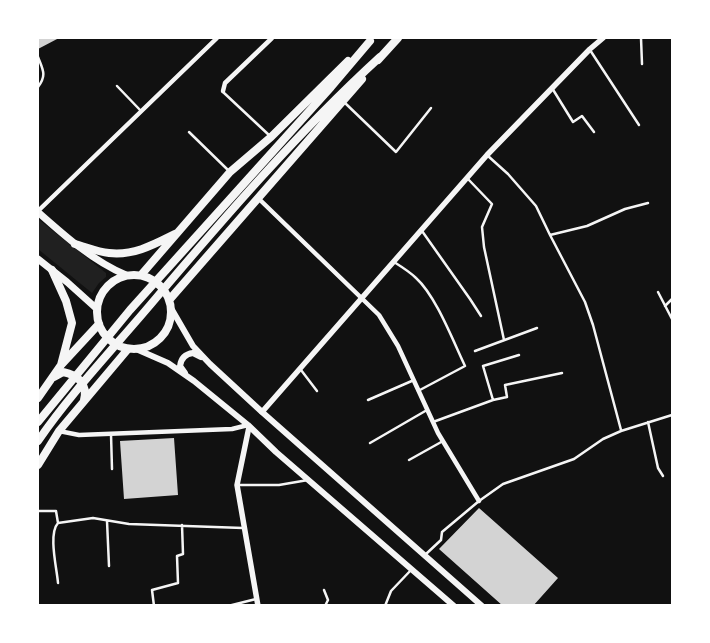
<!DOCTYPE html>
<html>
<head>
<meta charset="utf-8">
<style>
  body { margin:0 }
  #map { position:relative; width:710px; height:643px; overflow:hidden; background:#111; font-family:"Space Grotesk",sans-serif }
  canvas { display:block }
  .frame { position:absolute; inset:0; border:39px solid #fff; pointer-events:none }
</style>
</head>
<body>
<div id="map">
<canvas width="710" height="643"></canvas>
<div class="frame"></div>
</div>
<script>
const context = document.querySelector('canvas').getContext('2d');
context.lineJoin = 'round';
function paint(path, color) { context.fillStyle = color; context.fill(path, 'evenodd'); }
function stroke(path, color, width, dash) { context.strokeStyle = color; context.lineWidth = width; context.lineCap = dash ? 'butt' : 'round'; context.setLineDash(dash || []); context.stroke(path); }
const green = new Path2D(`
  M38 219 106 273V277L99 283 92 293 38 249Z`);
const building = new Path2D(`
  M38 38H59L38 49Z
  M174 438 178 495 124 499 120 441Z
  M479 508 558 578 533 606H503L439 549Z`);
const service = new Path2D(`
  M641 38 642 64
  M590 50 639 125
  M117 86 141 111
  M38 87C47 75 43 70 38 57
  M552 88 573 122 582 116 594 132
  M223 92 270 136
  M344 102 396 152 431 108
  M189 132 229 171
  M488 156 508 174 536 206 550 235 587 226 625 209 648 203
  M468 179 492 204 482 227 484 247 504 340
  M422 231 470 299 481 316
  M550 235 585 302 593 325 621 430
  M394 262C402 267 410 272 416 278 436 296 453 341 465 366L418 391
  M658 292 672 319
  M665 306 672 299
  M475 351 537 328
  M301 370 317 391
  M368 400 414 380
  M493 400 507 397 505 385 562 373
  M433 422 493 400 483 366 519 355
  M648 422 658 468 663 476
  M111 434 112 469
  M370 443 427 410
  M409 460 443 441
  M239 485H279L308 480
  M38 511H56L58 523
  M107 521 109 566
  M426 554 441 540 442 532 479 501 503 484 574 459 603 439 621 431 672 415
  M58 583C57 569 48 534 58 523L93 518 129 524 243 528
  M324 590 328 600 325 606
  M154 606 152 590 178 583 177 556 183 554 182 525
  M228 606 256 599
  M385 606 391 591 412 569`);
const minor = new Path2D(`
  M223 91 225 83 272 38
  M258 198 379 315 398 346 438 433 479 501
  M38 211 217 38
  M59 431 79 435 232 429 248 425`);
const tertiary = new Path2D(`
  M262 412 487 155 590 49 603 38
  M249 427 237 485 258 606`);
const secondary = new Path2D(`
  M171 308 193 346 210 364 262 412 482 606
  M136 349 168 363 194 381 248 425 276 452 454 606
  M185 373 180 366C181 358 185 354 193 353L201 357`);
const primary = new Path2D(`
  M38 212C65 236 93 261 126 275
  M38 259 67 282 97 309`);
const trunk = new Path2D(`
  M378 60 398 38
  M75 244C86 247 98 252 109 253 134 256 155 244 177 233
  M52 270 66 301 72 323 61 365
  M97 312a37 37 0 1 1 74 0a37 37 0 1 1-74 0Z
  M141 275 230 172 271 137 348 61
  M170 299 362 79
  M54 377 63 372C78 375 88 384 84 400
  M38 398 61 365 99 324
  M38 422 130 310 331 87 370 41
  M38 441C71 393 113 349 151 304 223 219 297 133 380 57
  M38 465 59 431 128 349`);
paint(green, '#202020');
paint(building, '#d3d3d3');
stroke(service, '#f5f5f5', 2.5);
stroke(minor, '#f5f5f5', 4.5);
stroke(tertiary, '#f5f5f5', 5.5);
stroke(secondary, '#f5f5f5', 6);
stroke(primary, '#f5f5f5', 7);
stroke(trunk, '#f5f5f5', 8);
</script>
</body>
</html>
